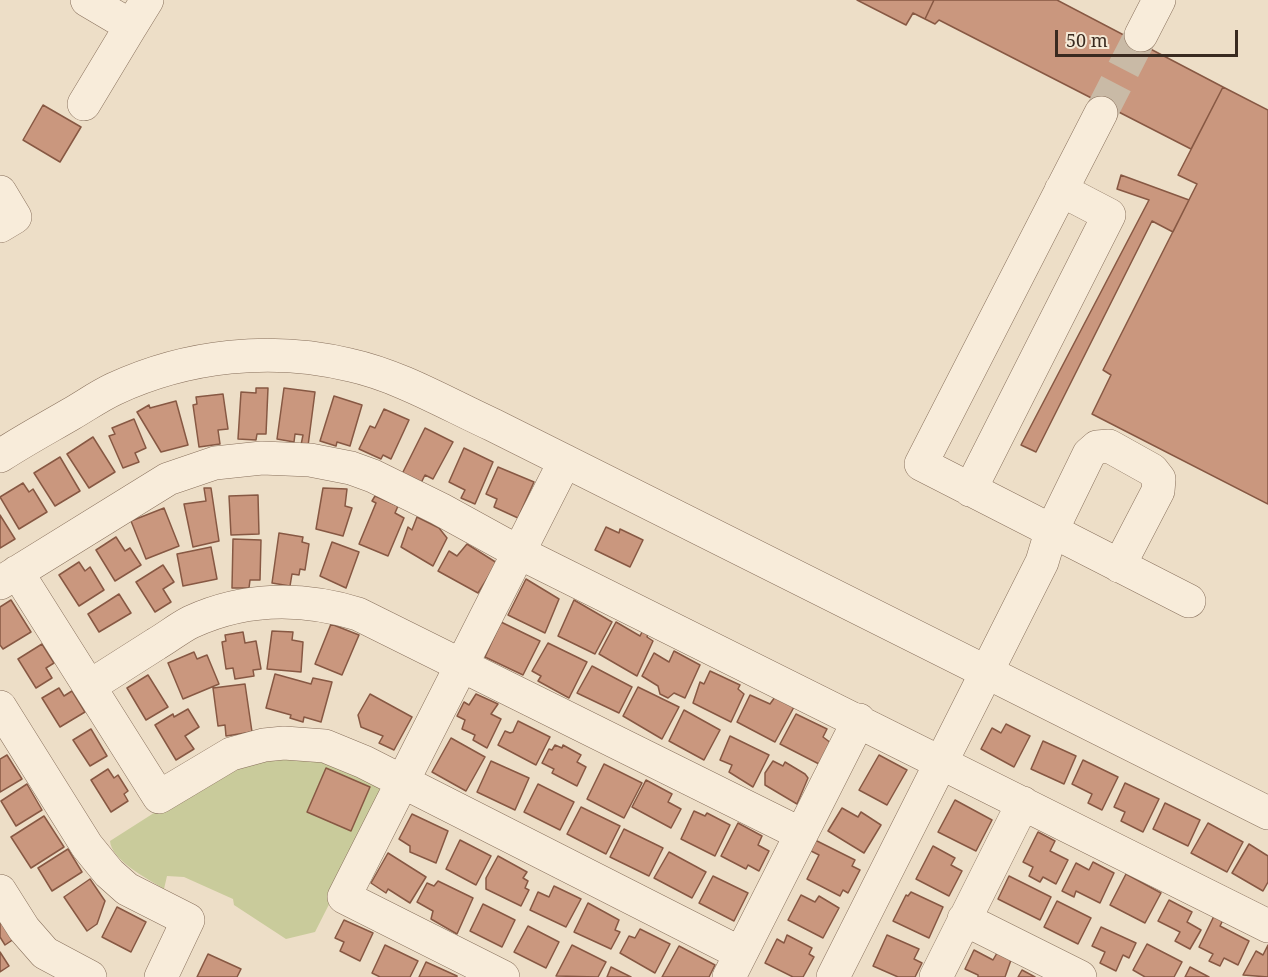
<!DOCTYPE html>
<html>
<head>
<meta charset="utf-8">
<style>
  body { margin:0 }
  #map { position:relative; width:1268px; height:977px; overflow:hidden; background:#eddec7; font-family:"Noto Serif",serif }
  canvas { display:block }
  .scale { position:absolute; left:1055px; top:30px; width:183px; height:27px; box-sizing:border-box; border:3px solid #392a20; border-top:0; padding-left:8px; font-size:18px; line-height:21px; white-space:nowrap; color:#392a20; -webkit-text-stroke:4px #f5e9d6; paint-order:stroke }
</style>
</head>
<body>
<div id="map">
<canvas width="1268" height="977"></canvas>
<div class="scale">50 m</div>
</div>
<script>
const context = document.querySelector('canvas').getContext('2d');
context.lineJoin = 'round';
function paint(path, color) { context.fillStyle = color; context.fill(path, 'evenodd'); }
function stroke(path, color, width, dash) { context.strokeStyle = color; context.lineWidth = width; context.lineCap = dash ? 'butt' : 'round'; context.setLineDash(dash || []); context.stroke(path); }
const green = new Path2D(`
  M305 756 379 782 384 796 315 932 286 939 234 905 233 899 184 877 167 876 164 889C148 879 111 860 110 841L168 804 245 762Z`);
const building = new Path2D(`
  M857 0H934L925 19 913 13 906 25Z
  M934 0H1057L1223 87 1191 149 939 20 935 24 925 19Z
  M1223 87 1268 110V504L1092 414 1111 375 1103 370 1197 184 1178 175Z
  M43 105 81 127 60 162 23 140Z
  M1121 175 1189 200 1173 232 1152 221 1036 452 1021 445 1149 200 1117 189Z
  M256 388H268L266 434H257L256 440 238 439 241 392 256 393Z
  M284 388 315 392 308 446 301 445 303 435 295 434 294 442 277 439Z
  M223 394 228 429 218 430 220 444 199 447 193 405 197 404 196 397Z
  M334 396 362 405 350 446 337 442 336 446 320 441Z
  M176 401 188 445 161 452 137 412 149 405 150 408Z
  M384 409 409 420 391 459 383 455 381 459 359 449 370 426 375 428Z
  M134 419 146 448 135 453 139 462 123 468 109 436 115 434 112 428Z
  M425 428 453 442 433 479 425 475 421 483 402 474Z
  M93 437 115 472 89 488 67 454Z
  M464 448 493 462 475 504 461 498 465 490 449 482Z
  M60 457 80 491 55 506 34 473Z
  M498 467 534 482 518 518 494 507 497 499 486 494Z
  M23 483 29 492 33 489 47 512 19 529 0 497Z
  M204 488H211L219 541 193 547 184 504 206 501Z
  M323 488 347 489 345 506 352 508 343 536 316 529Z
  M258 495 259 534 231 535 229 496Z
  M375 496 398 506 395 513 404 518 388 556 359 544 376 503 372 501Z
  M164 508 179 546 146 559 131 521Z
  M0 515 15 539 0 548Z
  M417 517 439 528 447 538 433 566 401 547 408 527 412 530Z
  M606 527 619 533 620 529 643 540 630 567 595 550Z
  M279 533 303 537 302 542 309 544 305 570 300 569 299 575 292 574 290 586 272 583Z
  M116 537 125 551 130 548 141 565 115 581 96 550Z
  M233 539 261 540 260 580H250L249 588H232Z
  M332 542 359 552 346 588 320 576Z
  M467 544 497 563 478 593 438 571 449 551 457 556Z
  M211 547 217 579 183 586 177 554Z
  M79 562 85 571 90 567 104 590 79 606 59 575Z
  M163 565 174 582 163 589 171 602 155 612 136 582Z
  M526 579 559 599 545 633 508 615Z
  M119 594 131 613 99 632 88 614Z
  M11 600 31 632 3 649 0 645V607Z
  M574 600 612 622 595 654 558 636Z
  M501 622 540 641 523 675 485 657Z
  M616 622 640 636 644 628 649 631 647 637 653 641 637 676 599 654Z
  M331 624 359 635 342 675 315 664Z
  M272 631 293 632 292 640 303 642 301 672 267 669Z
  M243 632 245 643 256 641 261 669 253 670 254 676 235 679 233 668 226 669 222 642 226 641 225 635Z
  M548 643 587 662 569 698 538 681 541 676 532 671Z
  M42 644 54 663 46 668 52 678 36 688 18 659Z
  M674 651 700 665 685 698 674 693 668 698 660 694 658 686 642 676 654 653 669 662Z
  M194 652 197 659 207 655 219 684 183 699 168 663Z
  M592 666 632 687 619 713 577 693Z
  M710 671 740 685 738 689 744 694 731 722 693 703 700 682 704 684Z
  M275 674 311 684 313 678 332 682 321 722 304 717 303 722 290 718 291 715 266 708Z
  M148 675 168 707 146 720 127 688Z
  M245 684 252 732 226 736 225 725 218 726 213 688Z
  M638 687 679 707 662 739 623 716Z
  M59 688 64 696 72 691 85 712 60 727 42 698Z
  M370 694 412 717 394 750 379 743 383 736 361 727 358 715Z
  M476 694 498 704 491 714 501 719 487 748 473 740 475 735 462 729 465 720 457 716 464 702 469 705Z
  M750 695 770 704 775 697 794 707 775 742 737 722Z
  M188 709 199 727 185 736 194 749 176 760 155 725 173 714 174 717Z
  M684 710 720 730 704 760 669 741Z
  M796 714 827 729 823 737 831 743 819 764 780 744Z
  M518 721 550 737 536 765 498 745 505 731 510 733 513 732Z
  M1006 724 1030 736 1014 767 981 749 992 728 1001 733Z
  M91 729 107 756 90 766 73 740Z
  M730 736 769 755 753 787 729 772 732 765 720 760Z
  M451 738 485 757 466 791 432 772Z
  M1043 741 1076 756 1064 784 1031 769Z
  M555 745 562 748 563 745 581 755 577 762 586 767 577 786 552 773 554 769 542 763 549 749 552 750Z
  M7 755 22 779 0 792V759Z
  M879 755 907 770 887 805 859 790Z
  M1083 760 1118 777 1102 810 1088 803 1092 794 1072 784Z
  M491 761 529 778 515 810 477 792Z
  M773 761 783 766 785 762 805 774 808 778 797 804 765 785V773Z
  M604 764 642 783 624 818 587 799Z
  M326 768 370 787 351 831 307 812Z
  M108 769 114 778 118 775 128 791 124 794 128 801 111 812 91 780Z
  M646 780 672 794 668 802 681 809 671 828 632 807Z
  M1125 783 1159 799 1143 832 1121 821 1125 812 1114 807Z
  M27 784 42 810 16 826 1 801Z
  M538 784 574 802 560 830 524 812Z
  M955 800 992 820 976 851 938 832Z
  M1165 803 1200 820 1188 846 1153 829Z
  M581 807 620 826 606 854 567 834Z
  M842 808 858 817 861 812 881 825 864 853 828 831Z
  M694 811 705 816 707 813 730 825 715 856 681 839Z
  M412 814 448 831 436 863 410 852V846L399 839Z
  M44 816 64 847 31 868 11 837Z
  M738 823 762 836 758 845 769 851 759 871 748 865 746 869 721 856Z
  M1208 823 1243 842 1227 872 1191 853Z
  M624 829 663 848 649 876 610 857Z
  M1038 832 1055 841 1050 851 1068 860 1056 884 1043 877 1040 882 1029 876 1033 867 1023 862Z
  M460 840 491 856 476 885 446 869Z
  M815 840 855 860 852 866 860 870 848 893 843 890 840 896 807 879 819 855 809 850Z
  M1249 844 1268 856V882L1263 891 1232 873Z
  M933 846 955 858 951 865 962 871 949 896 916 879Z
  M68 849 82 872 52 891 38 868Z
  M669 852 706 872 692 898 654 878Z
  M388 853 426 877 410 903 388 889 386 893 371 883Z
  M498 856 527 872 523 878 528 881 525 888 529 890 521 906 486 889V878Z
  M1093 862 1114 873 1100 903 1076 891 1074 897 1062 891 1076 863 1089 870Z
  M1126 874 1161 893 1145 923 1110 905Z
  M713 876 748 893 734 921 699 903Z
  M1009 876 1051 897 1040 920 998 899Z
  M90 879 105 901 97 924 87 931 64 897Z
  M438 881 473 898 457 934 431 919 433 911 417 902 427 883 434 886Z
  M554 886 581 899 566 927 530 910 538 892 549 897Z
  M911 892 943 907 929 938 893 921 906 895 908 896Z
  M801 895 815 902 819 896 839 908 823 938 788 920Z
  M1169 900 1192 912 1187 922 1201 930 1190 949 1175 941 1180 932 1158 921Z
  M1057 901 1091 918 1078 944 1044 927Z
  M588 903 619 920 615 930 620 932 611 949 574 932Z
  M483 904 515 920 502 947 470 931Z
  M117 907 146 922 131 952 102 937Z
  M1214 916 1223 920 1220 926 1249 941 1238 965 1224 958 1220 966 1209 961 1213 954 1199 947Z
  M0 920 17 937 5 945 0 937Z
  M344 920 373 933 360 961 340 951 344 942 335 938Z
  M528 926 559 942 546 968 514 952Z
  M1101 927 1136 943 1129 958 1123 955 1116 971 1100 963 1105 952 1092 946Z
  M640 929 670 944 655 973 620 953 629 936 635 938Z
  M787 935 812 948 809 954 814 957 803 977H793L765 963 777 939 784 943Z
  M887 935 919 949 914 959 922 963 915 977H898L873 966Z
  M1147 944 1182 962 1174 977H1145L1133 970Z
  M385 945 418 961 410 977H380L372 973Z
  M572 945 606 962 598 977 556 976Z
  M1268 945V977L1243 975 1256 951 1263 955Z
  M679 946 715 965 709 977H662Z
  M974 950 993 960 997 953 1011 960 1005 977H978V975L965 969Z
  M0 952 9 966 0 972Z
  M208 954 241 969 237 977H197Z
  M426 962 457 976V977H419Z
  M611 967 631 977H607Z
  M1190 967 1209 977H1185Z
  M1022 970 1035 977H1018Z`);
const minorTunnel = new Path2D(`
  M1101 113 1141 35`);
const minor = new Path2D(`
  M87 0 131 26 147 0
  M1141 35 1159 0
  M84 104 131 26
  M1101 113 921 464 1189 601
  M0 192 15 217 0 226
  M0 456C23 441 47 428 71 414 85 406 99 396 114 389 187 355 272 346 350 365 400 376 447 404 493 425L1268 813
  M970 490 1109 215 1061 190
  M17 572 159 797 231 754 264 745 284 743 325 746 364 762 740 953
  M0 583 168 479 215 463 262 458 310 460 351 468 373 476 440 509 520 553 1268 926
  M90 686C112 672 134 658 156 644 168 637 179 628 191 622 245 597 303 597 358 614L801 834
  M0 707 87 846 109 873 127 889 188 920 161 977
  M0 891 24 929 45 953 90 977
  M964 919 1080 977
  M503 977 344 897 565 461
  M729 977 859 720
  M833 977 1042 562 1051 532 1089 454 1097 447 1109 446 1152 470 1159 479 1158 491 1119 566
  M936 977 1023 803`);
paint(green, '#c9cb9b');
paint(building, '#ca977e');
stroke(building, '#875843', 1.5);
stroke(minorTunnel, '#c9baa6', 33, [33, 16]);
stroke(minor, '#88705c', 34);
stroke(minor, '#f8ecda', 33);
</script>
</body>
</html>
